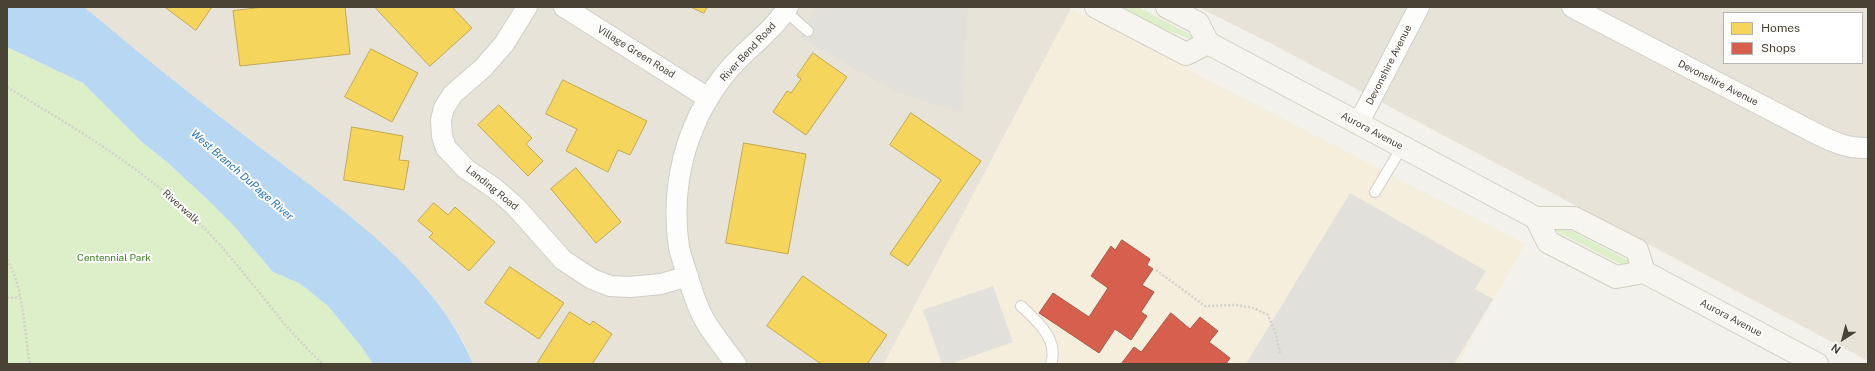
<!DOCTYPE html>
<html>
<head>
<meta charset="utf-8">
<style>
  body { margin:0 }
  #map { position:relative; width:1875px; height:371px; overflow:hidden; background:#f2f1eb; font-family:"Public Sans",sans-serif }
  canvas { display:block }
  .frame { position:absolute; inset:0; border:8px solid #494336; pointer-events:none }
  .legend { position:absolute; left:1723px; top:12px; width:140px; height:52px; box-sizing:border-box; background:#fff; border:1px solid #b6b4af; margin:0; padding:5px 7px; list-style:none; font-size:12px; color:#494336 }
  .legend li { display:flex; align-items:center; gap:8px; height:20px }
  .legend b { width:20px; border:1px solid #b6b4af }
  .north { position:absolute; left:1823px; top:319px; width:40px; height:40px; -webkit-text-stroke:3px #fff; paint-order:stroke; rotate:216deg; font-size:11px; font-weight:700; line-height:16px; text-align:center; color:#494336 }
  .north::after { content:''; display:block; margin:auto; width:14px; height:18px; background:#494336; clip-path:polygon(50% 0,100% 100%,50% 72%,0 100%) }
</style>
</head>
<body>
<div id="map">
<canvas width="1875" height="371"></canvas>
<div class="frame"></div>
<ul class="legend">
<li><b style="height:11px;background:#f6d55c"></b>Homes</li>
<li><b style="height:11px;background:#d6604d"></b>Shops</li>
</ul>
<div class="north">N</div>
</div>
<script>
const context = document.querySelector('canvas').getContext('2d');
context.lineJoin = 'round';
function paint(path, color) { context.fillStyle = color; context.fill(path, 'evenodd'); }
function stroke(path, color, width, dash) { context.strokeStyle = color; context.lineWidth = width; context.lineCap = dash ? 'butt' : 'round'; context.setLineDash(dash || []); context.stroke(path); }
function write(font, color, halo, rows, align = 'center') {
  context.font = font + ' "Public Sans",sans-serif'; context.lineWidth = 4; context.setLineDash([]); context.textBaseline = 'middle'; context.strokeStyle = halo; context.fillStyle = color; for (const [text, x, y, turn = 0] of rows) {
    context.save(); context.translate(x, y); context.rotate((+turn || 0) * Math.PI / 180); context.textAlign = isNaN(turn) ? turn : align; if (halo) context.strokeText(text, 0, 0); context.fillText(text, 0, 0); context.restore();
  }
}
const residential = new Path2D(`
  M84 7H1068L1071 9 884 364H473L464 343 452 323 428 290 386 249 343 211 147 60Z
  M1198 7H1868V361L1270 43ZM1724 13H1862V63H1724Z`);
const commercial = new Path2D(`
  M1071 9 1525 244 1458 364H884Z`);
const green = new Path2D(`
  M1122 7H1138L1197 38 1195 41 1162 28Z
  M7 47 83 83 143 143 167 162 207 199 234 226 273 272 299 283 327 305 361 346 373 364H7Z
  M1548 222 1574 232 1629 261 1626 267 1546 226Z`);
const parking = new Path2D(`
  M816 7H968L962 113 896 92 799 37Z
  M1350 193 1486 271 1475 289 1493 299 1454 364H1246Z
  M993 286 1013 342 950 364H942L923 310Z`);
const water = new Path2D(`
  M7 7H84C141 55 198 100 257 145 335 205 435 270 473 364H373L361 346 327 305 299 283 273 272 234 226 207 199 167 162 143 143 83 83 7 47Z`);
const homes = new Path2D(`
  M165 7H212L196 30Z
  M265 7H345L350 54 240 66 233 11Z
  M375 7H452L472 28 430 66Z
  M691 7H707L704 13Z
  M371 49 418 73 392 122 345 97Z
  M813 53 847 77 806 135 773 112 787 91 791 93 801 79 797 76Z
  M563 80 647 121 630 155 618 150 608 172 566 151 577 129 546 114Z
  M499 105 532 138 526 144 543 161 528 176 478 125Z
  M911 113 981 161 908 266 890 254 941 180 890 145Z
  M352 127 403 136 399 160 409 161 404 190 344 180Z
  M744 143 806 154 788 254 726 243Z
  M576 168 621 222 596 243 551 189Z
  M434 203 448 215 455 207 495 242 469 271 429 237 433 233 418 221Z
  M510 267 564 303 539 339 485 303Z
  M803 276 887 335 867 364H821L767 326Z
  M570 312 590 325 593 321 612 334 592 364H537Z`);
const shops = new Path2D(`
  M1122 240 1150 259 1147 265 1153 269 1142 285 1154 292 1141 312 1147 316 1131 340 1115 329 1099 353 1039 313 1053 293 1089 317 1108 288 1091 276 1111 246 1115 250Z
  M1171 313 1190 329 1200 317 1218 331 1209 342 1230 358 1226 364H1121L1134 347 1141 352Z`);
const path = new Path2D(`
  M7 87C76 129 149 171 206 230 247 272 279 324 323 364
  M7 260C24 287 24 332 30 364
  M1156 270 1205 306 1236 305 1254 308 1268 315 1276 335 1280 353
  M7 298 20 297`);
const lane = new Path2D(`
  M785 11 808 31
  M1375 192 1402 147
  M1021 306C1037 321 1059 339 1051 364`);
const street = new Path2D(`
  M527 7 504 44 483 68 453 94 444 108 441 120 442 136 446 148 466 169 494 188 515 206 563 260 592 279 610 286 630 287 661 284 688 276
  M564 7 708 98
  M1572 7 1813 132C1831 141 1847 149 1868 148
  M1358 124 1419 7
  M736 364C725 349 713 335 704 319 696 305 692 290 687 274 684 265 681 256 679 248 670 187 685 127 722 78 741 52 770 35 788 7`);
const secondary = new Path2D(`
  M1096 7 1186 54 1208 43
  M1167 7 1198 23 1208 43 1536 218H1574L1637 250 1644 272
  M1536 218 1548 242 1616 277 1644 272 1817 364`);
const streetNames = [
  ["Village Green Road",636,52,32],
  ["River Bend Road",748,52,-47],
  ["Devonshire Avenue",1389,65,-63],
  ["Devonshire Avenue",1718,83,27],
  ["Aurora Avenue",1372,131,28],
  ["Landing Road",492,188,39],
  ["Riverwalk",181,207,42],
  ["Aurora Avenue",1731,318,28]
];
const parkNames = [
  ["Centennial Park",114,258]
];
const waterNames = [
  ["West Branch DuPage River",242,175,41]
];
paint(residential, '#e7e3d8');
paint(commercial, '#f5eedd');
paint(green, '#ddefc9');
paint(parking, '#e1e0da');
paint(water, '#b8d7f3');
paint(homes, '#f6d55c');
stroke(homes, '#c2a951', 1);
paint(shops, '#d6604d');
stroke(shops, '#ac5746', 1);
stroke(lane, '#d0cec8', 12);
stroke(street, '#d0cec8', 22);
stroke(secondary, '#d2cfc1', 24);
stroke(path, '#d2d1ca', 2.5, [2, 2]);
stroke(lane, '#fdfdfc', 10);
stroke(street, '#fdfdfc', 20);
stroke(secondary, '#f7f5ef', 22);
write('10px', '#494336', '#fff', streetNames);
write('10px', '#408123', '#fff', parkNames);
write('italic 11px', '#2572bf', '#fff', waterNames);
</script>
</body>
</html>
